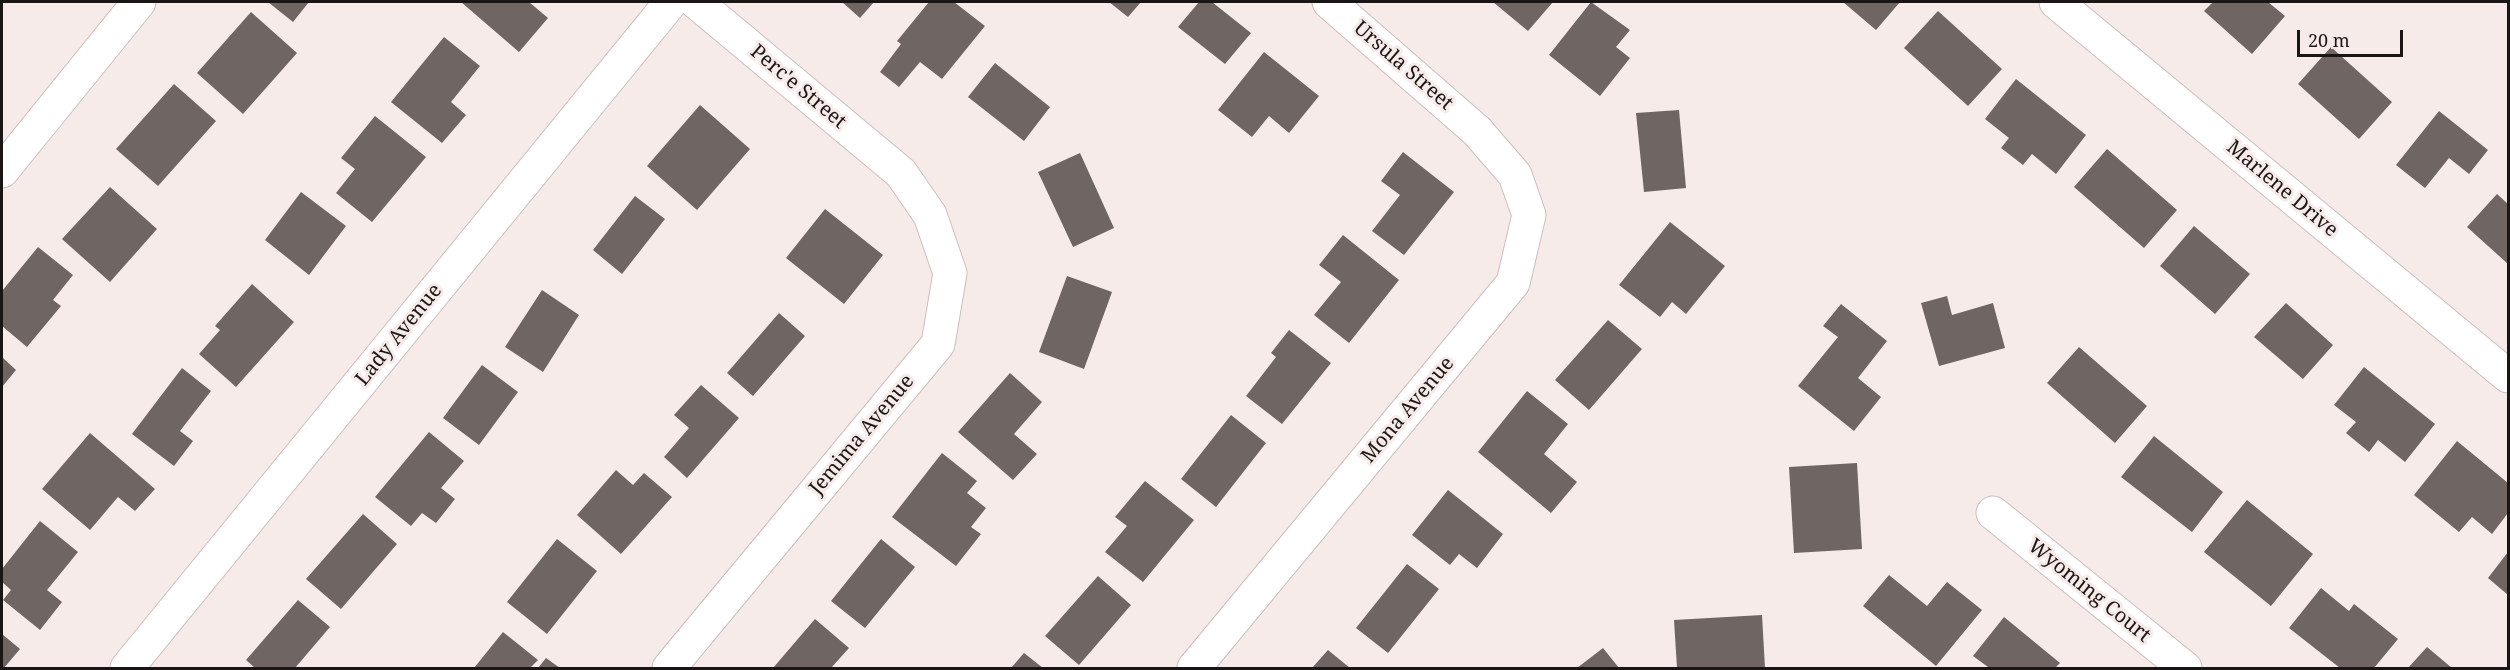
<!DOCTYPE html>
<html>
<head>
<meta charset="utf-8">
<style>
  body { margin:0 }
  #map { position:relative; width:2510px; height:670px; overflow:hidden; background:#f7ebe9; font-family:"Noto Serif",serif }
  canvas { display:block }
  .frame { position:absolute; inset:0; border:3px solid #1a1615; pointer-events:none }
  .scale { position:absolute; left:2297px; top:30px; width:106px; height:27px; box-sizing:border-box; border:3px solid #1a1615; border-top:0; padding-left:8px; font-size:18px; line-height:21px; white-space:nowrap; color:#1a1615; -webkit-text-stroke:4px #f7ebe9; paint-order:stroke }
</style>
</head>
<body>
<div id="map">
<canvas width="2510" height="670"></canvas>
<div class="frame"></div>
<div class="scale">20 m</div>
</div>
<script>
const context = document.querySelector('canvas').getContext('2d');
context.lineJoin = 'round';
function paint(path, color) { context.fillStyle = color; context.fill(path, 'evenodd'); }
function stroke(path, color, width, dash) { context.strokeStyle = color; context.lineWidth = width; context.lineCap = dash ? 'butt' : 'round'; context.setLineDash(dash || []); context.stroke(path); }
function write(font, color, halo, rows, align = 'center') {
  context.font = font + ' "Noto Serif",serif'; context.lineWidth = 6; context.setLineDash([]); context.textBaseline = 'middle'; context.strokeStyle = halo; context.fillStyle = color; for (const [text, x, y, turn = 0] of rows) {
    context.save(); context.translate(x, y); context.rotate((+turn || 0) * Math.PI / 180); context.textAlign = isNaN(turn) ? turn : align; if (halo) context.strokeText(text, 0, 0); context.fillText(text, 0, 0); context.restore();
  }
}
const building = new Path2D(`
  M268 2H309L293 22Z
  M461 2H529L548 18 519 52Z
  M842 2H874L860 18Z
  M929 2H954L985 26 942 79 920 62 899 87 880 72 901 44 897 41Z
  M1109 2H1141L1128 17Z
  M1199 2H1212L1251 33 1225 64 1178 27Z
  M1493 2H1553L1528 31Z
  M1591 2 1630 30 1616 47 1630 58 1600 96 1549 55Z
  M1843 2H1900L1876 30Z
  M2213 2H2268L2285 16 2252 54 2204 11Z
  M1938 11 2002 69 1968 106 1904 48Z
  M251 12 297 53 243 114 197 73Z
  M444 37 480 66 451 102 466 115 442 143 391 102Z
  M2331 47 2392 102 2359 139 2298 84Z
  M1264 52 1319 96 1289 133 1269 116 1252 137 1218 110Z
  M995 63 1050 107 1024 141 968 97Z
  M2016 79 2086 135 2056 174 2032 154 2023 165 2001 148 2009 138 1985 119Z
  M174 84 216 121 158 186 116 149Z
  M700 105 750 149 697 210 647 166Z
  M1679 110 1686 188 1644 192 1636 113Z
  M2439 111 2488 150 2469 174 2449 158 2425 188 2396 165Z
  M375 116 426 157 372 222 336 193 355 169 341 158Z
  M2107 149 2177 210 2144 248 2074 187Z
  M1403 152 1454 192 1404 255 1372 231 1400 195 1381 181Z
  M1080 153 1114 228 1073 247 1038 172Z
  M110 187 157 229 110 282 62 239Z
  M301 192 346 226 309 275 265 240Z
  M2497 194 2508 204V264L2467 227Z
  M635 196 665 219 622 274 593 250Z
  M825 209 883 255 844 304 786 258Z
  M1670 222 1725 266 1686 314 1672 302 1660 317 1619 285Z
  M2194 226 2250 274 2215 314 2160 266Z
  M1343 235 1399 280 1349 343 1314 315 1341 282 1319 265Z
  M38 247 73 275 53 300 61 306 27 347 2 326V291Z
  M1067 276 1112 292 1084 369 1039 352Z
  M252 284 294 322 236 387 199 354 220 330 215 326Z
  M542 290 579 315 543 372 505 347Z
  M1947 296 1952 315 1993 303 2005 348 1939 366 1921 303Z
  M2286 303 2333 345 2303 379 2254 337Z
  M1841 304 1887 341 1858 378 1881 397 1854 431 1798 386 1838 337 1823 326Z
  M779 313 805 336 753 396 727 373Z
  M1608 320 1642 349 1589 410 1555 380Z
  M1289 330 1331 363 1282 424 1246 396 1276 357 1271 353Z
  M2079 347 2147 406 2115 443 2047 383Z
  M2 357 16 370 2 387Z
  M482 365 518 392 479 445 443 418Z
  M2364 367 2435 424 2405 462 2378 440 2369 452 2346 433 2356 422 2334 405Z
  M182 368 211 391 180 431 193 441 174 466 132 434Z
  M1010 373 1042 402 1014 434 1037 454 1013 480 958 432Z
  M701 385 739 418 687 478 664 457 689 428 674 415Z
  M1527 391 1568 424 1544 454 1577 482 1551 513 1478 452Z
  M1231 415 1266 443 1216 507 1181 479Z
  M429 432 464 461 441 488 455 499 436 523 422 513 411 526 375 497Z
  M90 433 155 489 135 511 118 497 90 530 42 489Z
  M2154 436 2223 492 2192 532 2121 477Z
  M2457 441 2508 483V513L2492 534 2472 517 2459 532 2414 495Z
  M942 453 977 481 967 493 986 508 971 527 981 534 956 566 892 517Z
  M1857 463 1862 549 1794 553 1789 467Z
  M616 470 633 485 644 473 672 497 621 554 577 515Z
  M1145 481 1194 520 1143 582 1105 552 1127 526 1115 517Z
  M1448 490 1503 534 1477 568 1459 554 1450 565 1412 535Z
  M2247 500 2313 554 2271 606 2204 552Z
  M363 514 397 544 341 609 306 579Z
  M40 521 78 552 47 590 62 602 40 630 3 600 11 590 2 582V569Z
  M557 539 597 571 547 634 507 602Z
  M881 539 915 567 865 628 831 601Z
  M2508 552V595L2488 578Z
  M1407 564 1439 589 1388 653 1356 628Z
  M1889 575 1927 606 1947 582 1982 610 1936 666 1863 606Z
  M1098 576 1131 605 1079 665 1045 636Z
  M2321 588 2349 611 2354 604 2398 639 2374 668H2340L2289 628Z
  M298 600 330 627 295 668H255L246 660Z
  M1762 615 1765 668H1677L1674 620Z
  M2004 617 2060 663 2055 668H1986L1988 667 1973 656Z
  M815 619 849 648 831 668H773Z
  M503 632 538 660 530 668H474Z
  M2 634 20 649 4 668H2Z
  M2427 647 2452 668H2408Z
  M1603 648 1619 668H1577Z
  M1328 650 1350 668H1312Z
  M1024 653 1043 668H1011Z
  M546 658 560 668H538Z`);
const street = new Path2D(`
  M2056 2 2508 376
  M2 171 139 2
  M1993 513 2185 668
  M127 668 671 2
  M669 668 938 344 950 273 930 215 901 173 696 2
  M1194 668 1513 283 1529 215 1515 175 1477 131 1329 2`);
const streetNames = [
  ["Ursula Street",1403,66,41],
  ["Perc'e Street",798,87,40],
  ["Marlene Drive",2282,189,40],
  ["Lady Avenue",399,335,-51],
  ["Mona Avenue",1408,410,-50],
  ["Jemima Avenue",862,435,-50],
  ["Wyoming Court",2089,591,39]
];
paint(building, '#6f6563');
stroke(street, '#cbbfbd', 35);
stroke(street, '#fff', 33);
write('20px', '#1a1615', '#f7ebe9', streetNames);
</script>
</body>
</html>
